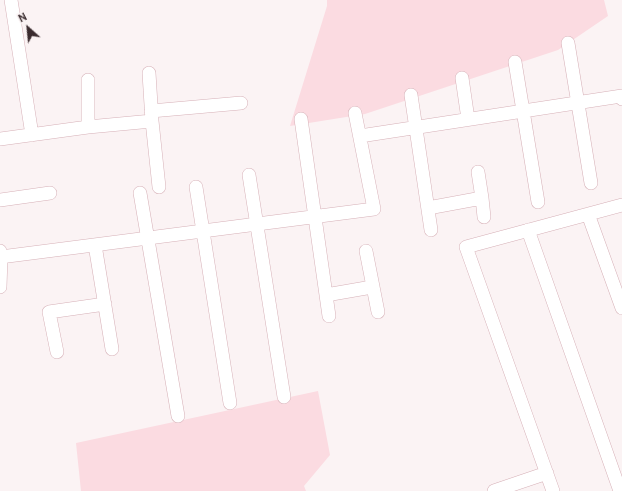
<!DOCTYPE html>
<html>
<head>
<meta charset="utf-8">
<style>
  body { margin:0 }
  #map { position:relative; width:622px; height:491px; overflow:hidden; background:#fbf3f4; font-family:Cabin,sans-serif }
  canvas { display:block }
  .north { position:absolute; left:8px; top:8px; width:40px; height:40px; -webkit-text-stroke:3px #fbf3f4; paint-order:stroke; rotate:333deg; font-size:11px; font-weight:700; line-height:16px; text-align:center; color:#3a2b2e }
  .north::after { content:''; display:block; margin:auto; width:14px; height:18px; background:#3a2b2e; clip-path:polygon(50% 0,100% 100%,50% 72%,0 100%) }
</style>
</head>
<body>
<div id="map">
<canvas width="622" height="491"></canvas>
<div class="north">N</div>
</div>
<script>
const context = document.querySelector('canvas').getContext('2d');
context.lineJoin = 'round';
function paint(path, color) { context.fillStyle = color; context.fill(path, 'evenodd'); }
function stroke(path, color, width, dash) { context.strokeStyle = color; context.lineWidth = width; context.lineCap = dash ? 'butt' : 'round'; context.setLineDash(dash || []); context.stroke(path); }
const green = new Path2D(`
  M327 0H604L608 16 558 50 365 114 290 126 327 6Z
  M318 391 330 455 304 486 306 491H81L76 443Z`);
const minor = new Path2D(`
  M11 0 32 135
  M568 43 591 183
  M515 62 538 202
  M149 73 152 121 159 187
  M462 78 468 119
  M88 80V127
  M411 95 431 230
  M151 111 241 103
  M301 119 329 316
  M360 136 622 96V99
  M0 139 88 127 152 121
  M478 172 482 198
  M249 175 284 397
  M196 187 230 403
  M140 193 178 416
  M0 200 50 193
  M428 208 482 198 484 217
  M588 214 622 308
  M528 230 620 491
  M95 245 112 349
  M0 251 1 257 0 287
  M366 251 378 312
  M0 257 374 209 355 113
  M326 295 372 287
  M57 352 49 312 105 304
  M494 491 547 473
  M553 491 466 247 622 205`);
paint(green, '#fbdbe1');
stroke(minor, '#d6b0b7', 14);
stroke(minor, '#fff', 13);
</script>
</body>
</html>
